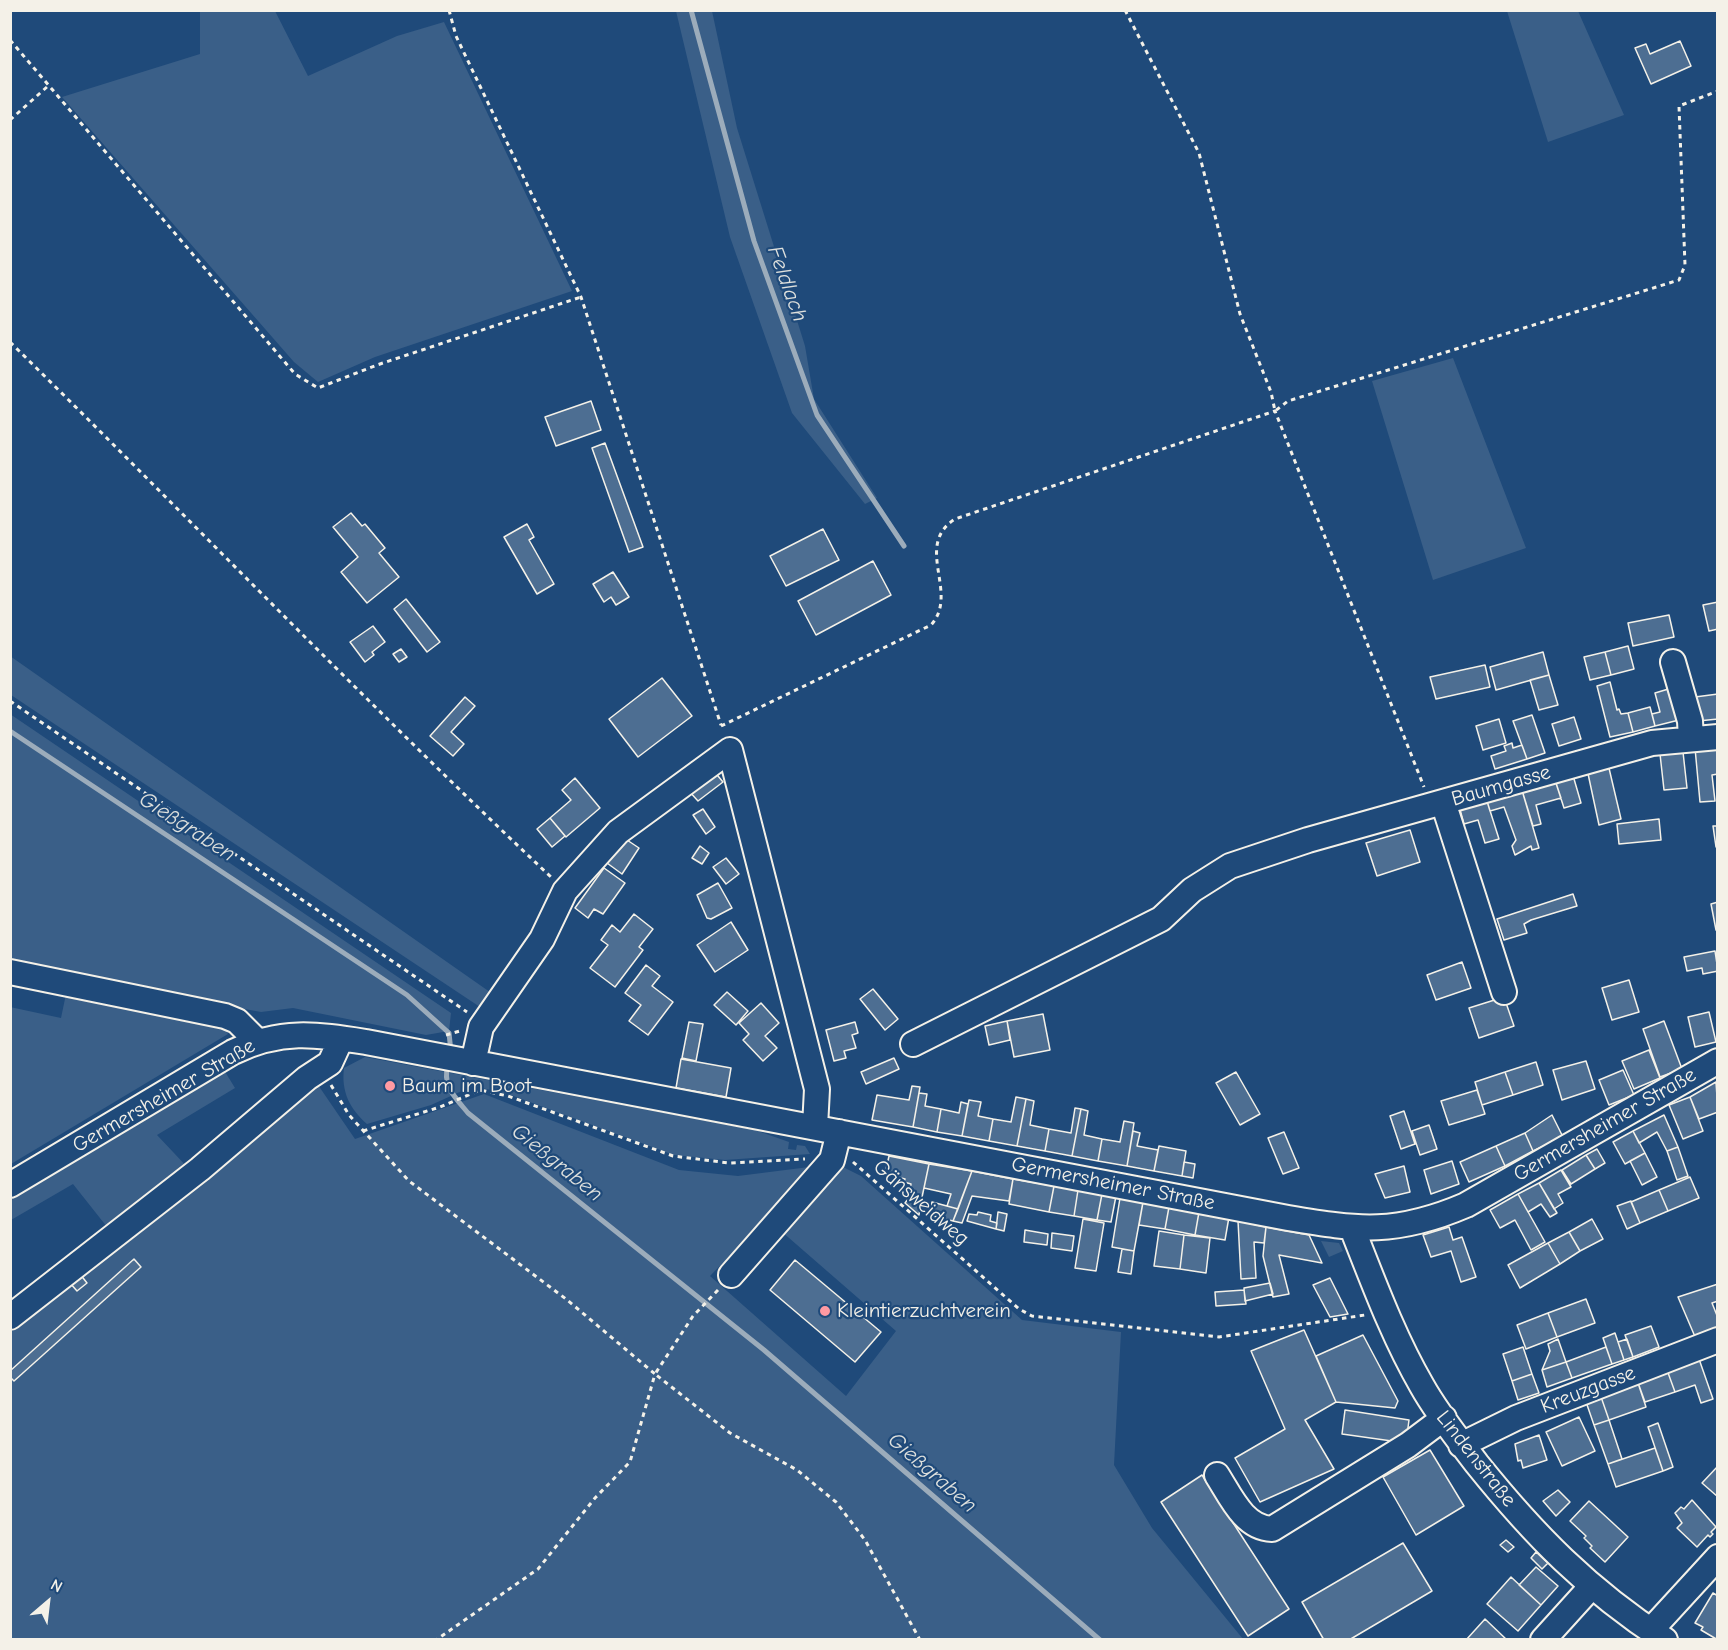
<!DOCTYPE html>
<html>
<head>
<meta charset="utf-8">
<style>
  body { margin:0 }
  #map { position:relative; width:1728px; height:1650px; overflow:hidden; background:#1f4a7a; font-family:"Comic Neue",sans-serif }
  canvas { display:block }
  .frame { position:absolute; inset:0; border:12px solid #f4f1e8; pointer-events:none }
  .north { position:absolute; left:18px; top:1572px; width:60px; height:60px; -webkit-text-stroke:4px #1f4a7a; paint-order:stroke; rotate:28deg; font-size:16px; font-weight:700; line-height:24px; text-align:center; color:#f4f1e8 }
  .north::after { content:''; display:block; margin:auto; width:21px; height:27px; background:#f4f1e8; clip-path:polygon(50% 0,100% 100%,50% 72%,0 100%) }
</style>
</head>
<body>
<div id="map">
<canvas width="1728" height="1650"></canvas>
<div class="frame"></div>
<div class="north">N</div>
</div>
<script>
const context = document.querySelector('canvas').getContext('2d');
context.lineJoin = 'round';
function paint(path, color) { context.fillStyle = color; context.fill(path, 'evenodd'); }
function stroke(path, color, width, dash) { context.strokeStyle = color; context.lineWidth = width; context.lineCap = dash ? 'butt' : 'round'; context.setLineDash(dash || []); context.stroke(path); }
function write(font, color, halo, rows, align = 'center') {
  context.font = font + ' "Comic Neue",sans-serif'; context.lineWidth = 4.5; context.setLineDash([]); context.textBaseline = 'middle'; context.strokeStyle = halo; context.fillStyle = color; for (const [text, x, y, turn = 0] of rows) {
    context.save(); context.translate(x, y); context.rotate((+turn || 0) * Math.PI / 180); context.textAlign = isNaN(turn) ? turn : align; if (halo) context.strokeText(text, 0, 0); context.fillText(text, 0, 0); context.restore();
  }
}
const green = new Path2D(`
  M200 11H275L308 76 397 36 444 22 572 291 375 357 318 382 294 362 62 97 200 54Z
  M676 11H712L737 128 805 346 814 399 877 498 865 504 792 413 730 237Z
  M1507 11H1578L1624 115 1548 142Z
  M1453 358 1526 548 1433 580 1372 381Z
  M10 656 497 997 486 1011 11 695Z
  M10 714 451 1013 449 1031 426 1035 293 1008 261 1012 11 966Z
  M66 994 219 1022 228 1034 11 1164 10 1007 61 1018Z
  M365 1057 755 1130 789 1142 788 1149 796 1150 797 1145 805 1146 810 1154 725 1160 674 1155 508 1094 473 1086 431 1105 367 1124C350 1109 341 1092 344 1068Z
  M224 1070 235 1088 157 1135 190 1170 111 1232 73 1184 11 1220 10 1198Z
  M316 1082 355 1139 484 1094 679 1170 738 1176 817 1166 710 1276 846 1396 896 1331 781 1231 839 1165 861 1176 1022 1320 1121 1332 1114 1465 1152 1528 1243 1639 11 1640V1332Z
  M1321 1241 1339 1243 1343 1251 1329 1257Z`);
const stream = new Path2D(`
  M691 10 754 241 817 415 904 546
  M10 731 407 995 449 1033 451 1052
  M448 1064C442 1086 454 1096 468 1113L764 1350 1100 1640`);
const building = new Path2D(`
  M1680 41 1691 66 1651 84 1635 48 1646 44 1650 54Z
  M591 401 601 430 556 446 545 417Z
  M605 443 643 547 629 552 592 448Z
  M351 513 362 526 365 524 385 548 379 553 399 577 367 603 341 572 358 557 333 527Z
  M527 524 534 537 529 540 554 584 537 594 504 537Z
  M823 529 839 560 786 586 770 556Z
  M873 561 891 595 816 635 798 601Z
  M613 572 629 597 616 605 611 597 604 602 593 584Z
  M406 599 440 642 427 652 394 609Z
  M1718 602V629L1709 631 1703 605Z
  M1669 615 1674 637 1633 646 1628 623Z
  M373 626 385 642 372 652 374 655 365 662 350 642Z
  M1628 646 1634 669 1611 675 1605 652Z
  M401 649 407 657 399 662 393 654Z
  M1543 652 1549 675 1496 690 1490 667Z
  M1605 652 1611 675 1590 680 1584 657Z
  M1485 665 1490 687 1436 699 1430 677Z
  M1549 675 1558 705 1539 710 1530 680Z
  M662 678 692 716 638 757 609 719Z
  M1610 682 1617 710 1619 709 1621 714 1628 713 1633 732 1610 737 1597 686Z
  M1675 687 1683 719 1655 726 1652 714 1660 712 1655 693Z
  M1718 694V719L1698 721 1695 697Z
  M465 697 475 706 451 732 464 744 453 756 430 736Z
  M1650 707 1655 726 1633 732 1628 713Z
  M1532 715 1545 753 1527 759 1513 721Z
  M1574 717 1581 739 1559 746 1552 724Z
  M1499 719 1506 743 1483 750 1476 726Z
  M1512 743 1513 748 1522 745 1527 759 1495 769 1491 756 1506 751 1504 746Z
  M1717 746 1718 774 1712 775 1715 801 1700 802 1695 748Z
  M1683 752 1687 788 1664 790 1660 754Z
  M1608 764 1621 819 1599 825 1587 769Z
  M713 770 723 782 698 801 688 790Z
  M1572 772 1581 803 1564 808 1554 777Z
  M1554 777 1561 798 1536 805 1541 824 1533 826 1521 787Z
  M575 778 600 808 566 837 550 818 571 800 562 790Z
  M1521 787 1539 848 1532 850 1531 846 1515 855 1512 846 1516 840 1504 807 1490 811 1486 798Z
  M1486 798 1499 839 1485 843 1478 820 1464 824 1459 806Z
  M703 809 715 827 706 834 693 815Z
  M550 818 565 836 552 847 537 829Z
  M1659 819 1661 840 1619 844 1617 824Z
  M1713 826H1718V847H1716Z
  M1410 830 1420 862 1377 876 1366 843Z
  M624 838 639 848 622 874 607 863Z
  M700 846 709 853 702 864 692 858Z
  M726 858 739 874 726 884 713 867Z
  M604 868 625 883 603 914 594 909 588 918 575 908Z
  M718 883 732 908 711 919 707 918 697 895Z
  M1573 894 1577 906 1531 920 1524 924 1527 933 1504 940 1497 919Z
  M1718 902V930H1716L1711 904Z
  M634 914 653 929 639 947 643 950 615 987 590 968 608 945 601 940 612 925 620 932Z
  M731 922 748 950 715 972 697 945Z
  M1715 951 1718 971 1703 974 1702 968 1687 971 1684 957Z
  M1462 962 1471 988 1436 1000 1427 975Z
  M646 965 660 976 652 986 673 1002 648 1035 629 1021 641 1005 625 993Z
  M1629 980 1639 1012 1612 1020 1602 988Z
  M873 989 898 1019 885 1030 860 999Z
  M727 992 748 1011 736 1025 714 1005Z
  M1504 997 1514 1026 1479 1038 1469 1008Z
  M761 1003 779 1023 765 1036 777 1048 763 1061 743 1040 749 1034 739 1023Z
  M1709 1012 1716 1042 1695 1047 1688 1017Z
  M1043 1014 1050 1050 1014 1057 1007 1021Z
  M1007 1021 1010 1040 989 1045 985 1026Z
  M1664 1021 1682 1069 1660 1077 1643 1029Z
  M689 1022 703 1024 696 1061 682 1058Z
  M855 1022 858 1033 852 1035 856 1048 844 1051 846 1058 834 1061 826 1030Z
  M1649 1050 1660 1078 1634 1089 1622 1061Z
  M894 1058 899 1069 866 1084 861 1072Z
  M681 1059 731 1068 726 1097 676 1088Z
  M1586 1061 1595 1089 1562 1100 1553 1070Z
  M1536 1062 1543 1085 1513 1095 1505 1072Z
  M1623 1070 1634 1095 1609 1105 1599 1080Z
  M1236 1072 1260 1114 1240 1125 1216 1083Z
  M1505 1072 1513 1095 1482 1105 1475 1082Z
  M1716 1082 1718 1112 1699 1119 1690 1097Z
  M912 1086 920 1087 913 1127 872 1120 877 1095 909 1100Z
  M1477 1090 1485 1114 1449 1125 1441 1101Z
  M919 1093 927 1094 925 1106 941 1109 937 1132 913 1127Z
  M1016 1097 1026 1099 1017 1146 989 1141 993 1119 1011 1122Z
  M1690 1097 1703 1131 1683 1139 1669 1105Z
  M1026 1099 1034 1101 1030 1125 1049 1129 1045 1151 1017 1146Z
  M969 1100 981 1102 978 1116 993 1119 989 1141 962 1136Z
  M961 1102 968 1104 962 1136 937 1132 941 1109 959 1113Z
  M1075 1108 1081 1109 1072 1156 1045 1151 1049 1129 1071 1133Z
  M1081 1109 1088 1111 1084 1135 1102 1139 1098 1161 1072 1156Z
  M1404 1111 1415 1144 1401 1149 1390 1116Z
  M1552 1115 1563 1137 1533 1151 1525 1133Z
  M1664 1115 1678 1147 1667 1151 1657 1132 1639 1143 1633 1131Z
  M1124 1121 1134 1123 1127 1166 1098 1161 1102 1139 1120 1142Z
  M1429 1125 1437 1149 1420 1155 1412 1131Z
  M1133 1131 1140 1133 1137 1146 1158 1150 1154 1171 1127 1166Z
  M1633 1131 1645 1153 1625 1164 1613 1142Z
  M1284 1132 1299 1168 1283 1174 1268 1138Z
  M1525 1133 1533 1151 1505 1166 1496 1146Z
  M1159 1146 1186 1151 1182 1176 1154 1171Z
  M1496 1146 1505 1166 1469 1182 1460 1162Z
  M1678 1147 1688 1176 1677 1180 1667 1151Z
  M1597 1149 1605 1163 1595 1169 1586 1155Z
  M1645 1153 1657 1177 1642 1185 1630 1161Z
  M1586 1155 1595 1169 1571 1184 1562 1170Z
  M889 1156 929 1164 921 1202 908 1199 911 1184 904 1182 905 1179 885 1174Z
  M1452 1161 1459 1184 1431 1194 1424 1170Z
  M1184 1162 1195 1164 1193 1178 1182 1176Z
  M929 1164 972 1171 958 1209 947 1206 951 1194 924 1188Z
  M1404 1166 1410 1192 1385 1198 1375 1174Z
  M1561 1170 1571 1187 1558 1194 1563 1203 1554 1209 1539 1183Z
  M972 1171 1013 1179 1009 1201 972 1196 962 1223 953 1221Z
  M1690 1177 1699 1198 1668 1211 1659 1190Z
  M1013 1179 1054 1186 1049 1212 1009 1204Z
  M1539 1183 1557 1213 1550 1217 1541 1204 1528 1212 1518 1194Z
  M1054 1186 1078 1190 1074 1216 1049 1212Z
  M1078 1190 1102 1194 1097 1220 1074 1216Z
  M1659 1190 1668 1211 1640 1223 1631 1202Z
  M1102 1194 1116 1196 1111 1222 1097 1220Z
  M1518 1194 1545 1242 1531 1250 1515 1220 1500 1228 1490 1210Z
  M1120 1198 1143 1202 1134 1251 1112 1247Z
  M908 1199 921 1202 919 1215 905 1203Z
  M1631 1201 1640 1223 1627 1229 1617 1206Z
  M932 1202 958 1209 953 1221 929 1215Z
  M1143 1202 1169 1207 1165 1229 1139 1225Z
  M1169 1207 1199 1212 1195 1235 1165 1229Z
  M978 1212 991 1215 990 1221 997 1223 996 1229 967 1221 969 1214 977 1215Z
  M998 1212 1007 1214 1004 1231 996 1229Z
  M1199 1212 1229 1217 1225 1240 1195 1235Z
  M1083 1219 1104 1223 1096 1271 1075 1268Z
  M1592 1219 1603 1239 1580 1251 1569 1232Z
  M1238 1221 1266 1227 1264 1243 1254 1242 1256 1278 1241 1279Z
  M1266 1227 1309 1235 1322 1263 1279 1255 1289 1294 1273 1297 1263 1256Z
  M1449 1227 1453 1240 1462 1237 1476 1277 1461 1282 1451 1251 1431 1257 1423 1235Z
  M1025 1230 1048 1234 1047 1245 1024 1242Z
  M1159 1231 1184 1235 1180 1269 1154 1266Z
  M1569 1232 1580 1251 1560 1264 1548 1243Z
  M1052 1233 1074 1236 1072 1251 1051 1248Z
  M1184 1235 1210 1238 1206 1273 1180 1269Z
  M1548 1243 1560 1264 1520 1288 1508 1265Z
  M1122 1249 1134 1251 1131 1274 1118 1272Z
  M134 1259 141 1267 14 1381 10 1377V1371Z
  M795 1260 881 1332 855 1362 770 1290Z
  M80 1274 87 1283 77 1291 70 1283Z
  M1330 1278 1348 1314 1330 1317 1313 1285Z
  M1270 1283 1273 1294 1245 1301 1244 1288Z
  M1718 1284V1301L1712 1303 1718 1318V1331L1696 1339 1678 1297Z
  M1244 1290 1246 1304 1216 1306 1215 1292Z
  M1586 1299 1595 1323 1557 1337 1548 1313Z
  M1548 1313 1557 1337 1526 1349 1517 1325Z
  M1651 1326 1659 1347 1633 1357 1625 1335Z
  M1304 1330 1336 1402 1305 1420 1334 1469 1260 1502 1235 1458 1285 1429 1251 1351Z
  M1615 1333 1624 1360 1612 1364 1603 1338Z
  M1363 1335 1398 1401 1395 1408 1336 1402 1316 1356Z
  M1558 1339 1566 1362 1542 1370 1550 1351 1548 1344Z
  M1627 1339 1633 1357 1624 1360 1618 1342Z
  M1523 1347 1532 1374 1512 1381 1503 1354Z
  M1606 1347 1612 1364 1572 1378 1566 1362Z
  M1699 1359 1713 1399 1701 1403 1695 1385 1675 1392 1667 1370Z
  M1566 1362 1572 1378 1547 1387 1542 1370Z
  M1667 1370 1675 1392 1645 1402 1637 1380Z
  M1532 1374 1539 1393 1518 1400 1512 1381Z
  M1637 1380 1646 1407 1609 1420 1600 1394Z
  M1600 1394 1609 1420 1594 1425 1585 1399Z
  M1345 1410 1409 1420 1406 1443 1342 1434Z
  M1579 1417 1595 1451 1562 1466 1546 1432Z
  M1609 1420 1622 1459 1608 1464 1594 1425Z
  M1658 1423 1673 1467 1663 1471 1648 1427Z
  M1539 1435 1547 1460 1523 1468 1521 1460 1518 1461 1515 1444Z
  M1655 1448 1663 1471 1616 1487 1608 1464Z
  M1430 1450 1464 1506 1416 1535 1383 1477Z
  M1718 1466V1497L1702 1483Z
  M1202 1475 1289 1609 1248 1636 1161 1502Z
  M1558 1490 1570 1502 1556 1516 1543 1501Z
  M1692 1500 1716 1527 1711 1532 1713 1534 1710 1537 1708 1535 1697 1547 1677 1528 1682 1523 1675 1513 1681 1507 1684 1509Z
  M1589 1501 1628 1537 1605 1562 1590 1548 1592 1546 1584 1538 1586 1536 1570 1521Z
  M1506 1540 1514 1547 1508 1552 1500 1545Z
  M1403 1543 1432 1591 1349 1640H1324L1302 1602Z
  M1536 1552 1548 1563 1542 1569 1531 1558Z
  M1536 1567 1558 1586 1541 1605 1519 1585Z
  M1511 1577 1541 1605 1518 1631 1487 1604Z
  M1713 1593 1718 1596V1640L1701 1630 1703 1627 1695 1623Z
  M1485 1619 1507 1640H1466Z`);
const path = new Path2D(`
  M449 10 456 36 581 297 721 725
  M1125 10 1199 153 1240 314 1271 392 1275 411 1288 401 1679 280 1685 265 1679 106 1718 91
  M10 40 295 374 318 388 377 365 581 297
  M10 120 48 86
  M10 342C191 520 366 703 551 877
  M10 701 467 1012
  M721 726 931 625C960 593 913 546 955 519L1275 411 1424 787
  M446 1035 460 1031
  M331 1085 349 1115 409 1181 566 1299 655 1374 630 1462 595 1498 538 1569 436 1640
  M363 1131 440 1107 480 1090 508 1096 673 1156 729 1163 805 1159
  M853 1162 1019 1309 1032 1316 1219 1337 1365 1315
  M718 1290 693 1316 655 1374 730 1433 797 1470 836 1502 865 1540 920 1640`);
const minor = new Path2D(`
  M1673 662 1690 721 1691 739
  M1443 802 1504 992
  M10 972 225 1016 237 1021 257 1041
  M913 1044 1161 919 1192 890 1230 866 1308 840 1652 743 1718 737
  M473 1063 481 1027 542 939 565 891 618 832 730 750 817 1089 815 1127
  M10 1185 233 1052C281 1029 315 1034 366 1042L1288 1218C1359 1230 1396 1235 1466 1205L1718 1061
  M1352 1228C1373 1281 1393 1336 1422 1386 1437 1413 1458 1439 1477 1464 1534 1535 1588 1590 1665 1640
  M731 1275 832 1160 839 1132
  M10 1317 200 1169 307 1078 330 1063 341 1039
  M1461 1445 1516 1418 1718 1340
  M1217 1475C1231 1497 1244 1528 1272 1529L1408 1445 1444 1418
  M1651 1630 1718 1557
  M1543 1640 1591 1587`);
const markers = [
  [390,1086,6,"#ff9aa2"],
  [825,1311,6,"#ff9aa2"]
];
const streetNames = [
  ["Baumgasse",1501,786,-16],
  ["Germersheimer Straße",164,1096,-30],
  ["Germersheimer Straße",1605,1125,-30],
  ["Germersheimer Straße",1113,1184,11],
  ["Gänsweidweg",921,1203,41],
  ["Kreuzgasse",1588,1390,-21],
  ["Lindenstraße",1476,1459,52]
];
const poiNames = [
  ["Baum im Boot",402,1086],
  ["Kleintierzuchtverein",837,1311]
];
const waterNames = [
  ["Feldlach",787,284,70],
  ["Gießgraben",187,827,33],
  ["Gießgraben",557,1163,39],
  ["Gießgraben",932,1473,41]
];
paint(green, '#3a5f88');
stroke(stream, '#9cacbb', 5);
paint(building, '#4d6e92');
stroke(building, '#f4f1e8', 1.5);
stroke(minor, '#f4f1e8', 28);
stroke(path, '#f4f1e8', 3, [4.5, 4.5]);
stroke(minor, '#1f4a7a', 24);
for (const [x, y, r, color] of markers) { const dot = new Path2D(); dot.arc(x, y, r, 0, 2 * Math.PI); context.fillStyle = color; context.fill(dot); stroke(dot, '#1f4a7a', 2); }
write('21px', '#f4f1e8', '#1f4a7a', streetNames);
write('21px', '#f4f1e8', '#1f4a7a', poiNames, 'left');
write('italic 22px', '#dee0dd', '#1f4a7a', waterNames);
</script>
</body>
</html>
